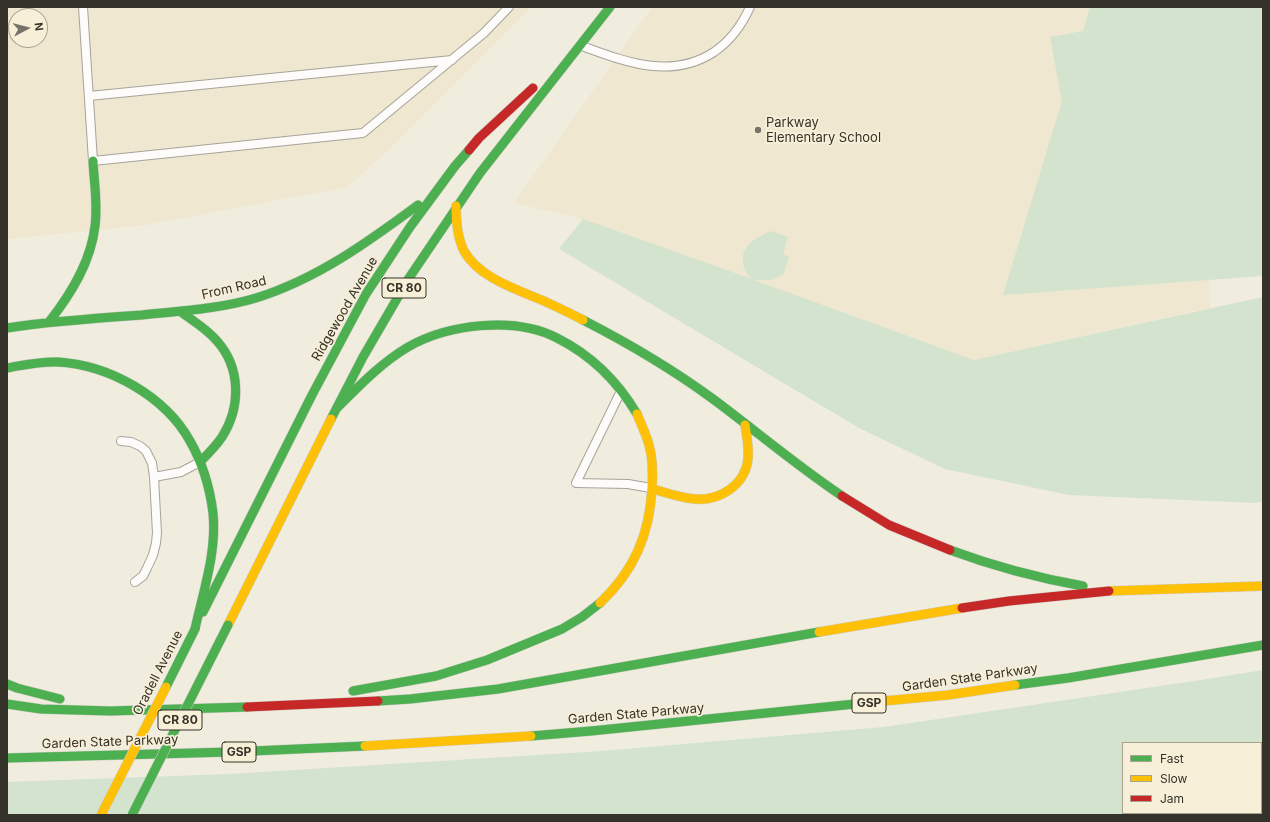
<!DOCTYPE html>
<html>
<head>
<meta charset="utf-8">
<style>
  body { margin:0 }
  #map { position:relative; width:1270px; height:822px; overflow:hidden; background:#f0ecde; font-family:Inter,sans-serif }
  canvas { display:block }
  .frame { position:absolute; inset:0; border:8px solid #353229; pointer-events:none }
  .legend { position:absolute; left:1122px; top:742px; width:140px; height:72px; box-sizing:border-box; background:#f7efd7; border:1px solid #a9a391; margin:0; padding:5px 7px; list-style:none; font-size:12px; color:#353229 }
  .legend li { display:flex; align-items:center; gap:8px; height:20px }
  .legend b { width:20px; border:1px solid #a9a391 }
  .north { position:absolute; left:8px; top:8px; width:40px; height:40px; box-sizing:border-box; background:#f7efd7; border:1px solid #a9a391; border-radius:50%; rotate:83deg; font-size:11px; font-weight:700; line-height:16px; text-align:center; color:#353229 }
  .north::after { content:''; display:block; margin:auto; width:14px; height:18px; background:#767368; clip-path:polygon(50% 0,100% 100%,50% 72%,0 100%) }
</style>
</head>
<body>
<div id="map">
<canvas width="1270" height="822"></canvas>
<div class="frame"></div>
<ul class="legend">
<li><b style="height:5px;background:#4caf50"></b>Fast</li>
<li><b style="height:5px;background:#ffc107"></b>Slow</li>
<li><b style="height:5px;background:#c62828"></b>Jam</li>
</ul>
<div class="north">N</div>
</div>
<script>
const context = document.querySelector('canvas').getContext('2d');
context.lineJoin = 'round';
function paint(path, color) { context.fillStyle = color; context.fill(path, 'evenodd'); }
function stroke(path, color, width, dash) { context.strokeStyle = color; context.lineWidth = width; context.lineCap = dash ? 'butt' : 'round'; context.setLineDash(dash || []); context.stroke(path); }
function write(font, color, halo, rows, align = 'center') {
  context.font = font + ' Inter,sans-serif'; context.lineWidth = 3.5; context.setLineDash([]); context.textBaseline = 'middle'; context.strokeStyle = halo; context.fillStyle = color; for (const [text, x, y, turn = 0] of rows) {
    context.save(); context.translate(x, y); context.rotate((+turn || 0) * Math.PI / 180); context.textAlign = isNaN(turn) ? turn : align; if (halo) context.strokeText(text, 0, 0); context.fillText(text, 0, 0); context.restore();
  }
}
const built = new Path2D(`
  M7 7H532L396 143 347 187 146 225 7 239ZM16 16H40V40H16Z
  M652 7H1203L1210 308 974 360 583 219 514 203Z`);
const green = new Path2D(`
  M1090 7H1263V276L1003 295 1062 101 1050 37 1083 31Z
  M583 219 752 279C750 277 748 275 746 272 736 249 752 240 770 231L788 237 783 254 789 257 783 275 772 280H754L974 360 1263 297V501L1256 503 1069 495 945 469 859 428 559 249Z
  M1263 670V815H7V782L230 774 602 751 884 727 1214 678ZM1123 743H1261V813H1123Z`);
const lane = new Path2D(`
  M83 7 93 161 363 133 484 33 509 7
  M582 46C626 62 671 80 714 52 730 41 742 25 750 7
  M89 96 452 60
  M620 393 576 483 628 484 651 488
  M121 441 131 442 140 446 146 451 152 463 154 477 157 533 156 543 153 555 147 568 143 576 135 582
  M154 477 181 472 198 463`);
const fast = new Path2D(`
  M181 312C193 321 207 329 217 341 241 368 241 407 222 437 216 446 208 454 200 462
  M583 320C628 343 672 369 713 399 756 431 797 466 842 496
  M49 322C71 294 91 262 95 226 98 204 94 182 93 161
  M7 328C52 321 97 318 142 315 181 311 219 309 256 298 317 279 368 242 418 205
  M7 368C24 365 41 361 58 362 109 365 165 396 190 441 202 462 210 489 213 513 217 552 203 592 195 629
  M337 408C359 386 381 363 408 347 448 324 515 316 557 338 591 355 618 382 637 414
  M331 419 363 357 409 278 480 173 610 7
  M950 550C993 566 1038 578 1083 586
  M203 612 312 395 366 294 410 227 455 166 469 150
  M7 684 17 688 60 699
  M1015 685 1068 678 1263 645
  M353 691 436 676 487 660 562 629 582 617 600 603
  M378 701 410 699 498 689 819 632
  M7 704 41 709 110 711 247 707
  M531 736 591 731 884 701
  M7 758 230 752 365 746`);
const slow = new Path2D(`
  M456 206C456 221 457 237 464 251 479 278 518 290 544 301 557 307 570 313 583 320
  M653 489C667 493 681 498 695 499 720 501 745 485 748 459 749 448 747 436 745 425
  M1109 591 1263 586
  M600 603C634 571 650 534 652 487 653 473 653 459 649 445 646 434 641 424 637 414
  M228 625 331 419
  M819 632 962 608
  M884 701 948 695 1015 685
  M365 746 531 736`);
const jam = new Path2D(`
  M469 150 479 138 533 88
  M842 496 889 525 950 550
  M962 608 1009 601 1109 591
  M247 707 378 701`);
const fastBridge = new Path2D(`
  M166 687 195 629
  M132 815 228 625`);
const slowBridge = new Path2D(`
  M101 815 166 687`);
const markers = [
  [758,130,4,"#767368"]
];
const shields = [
  [404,288,44],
  [869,703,34],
  [180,720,44],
  [239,752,34]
];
const shieldNames = [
  ["CR 80",404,288],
  ["GSP",869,703],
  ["CR 80",180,720],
  ["GSP",239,752]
];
const poiNames = [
  ["Parkway",766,123],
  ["Elementary School",766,138]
];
const streetNames = [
  ["From Road",234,288,-13],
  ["Ridgewood Avenue",345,309,-60],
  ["Oradell Avenue",158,673,-63],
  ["Garden State Parkway",970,678,-8],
  ["Garden State Parkway",636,714,-5],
  ["Garden State Parkway",110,742,-2]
];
paint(built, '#efe7d0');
paint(green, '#d3e3ce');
stroke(lane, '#a6a399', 10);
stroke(fast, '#cdcbc4', 10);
stroke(slow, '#cdcbc4', 10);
stroke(jam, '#cdcbc4', 10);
stroke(lane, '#fdfcfa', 8);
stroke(fast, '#4caf50', 9);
stroke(slow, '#ffc107', 9);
stroke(jam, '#c62828', 9);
stroke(fastBridge, '#cdcbc4', 10, []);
stroke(slowBridge, '#cdcbc4', 10, []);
stroke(fastBridge, '#4caf50', 9);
stroke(slowBridge, '#ffc107', 9);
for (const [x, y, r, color] of markers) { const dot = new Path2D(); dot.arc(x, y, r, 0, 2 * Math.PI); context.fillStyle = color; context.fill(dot); stroke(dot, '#f7efd7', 1.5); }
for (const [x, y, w] of shields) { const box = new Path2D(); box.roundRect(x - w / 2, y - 10, w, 20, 3); context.fillStyle = '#f7efd7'; context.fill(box); stroke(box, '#353229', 1); }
write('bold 12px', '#353229', null, shieldNames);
write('13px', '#353229', '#f7efd7', poiNames, 'left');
write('13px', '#353229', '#f7efd7', streetNames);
</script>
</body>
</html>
